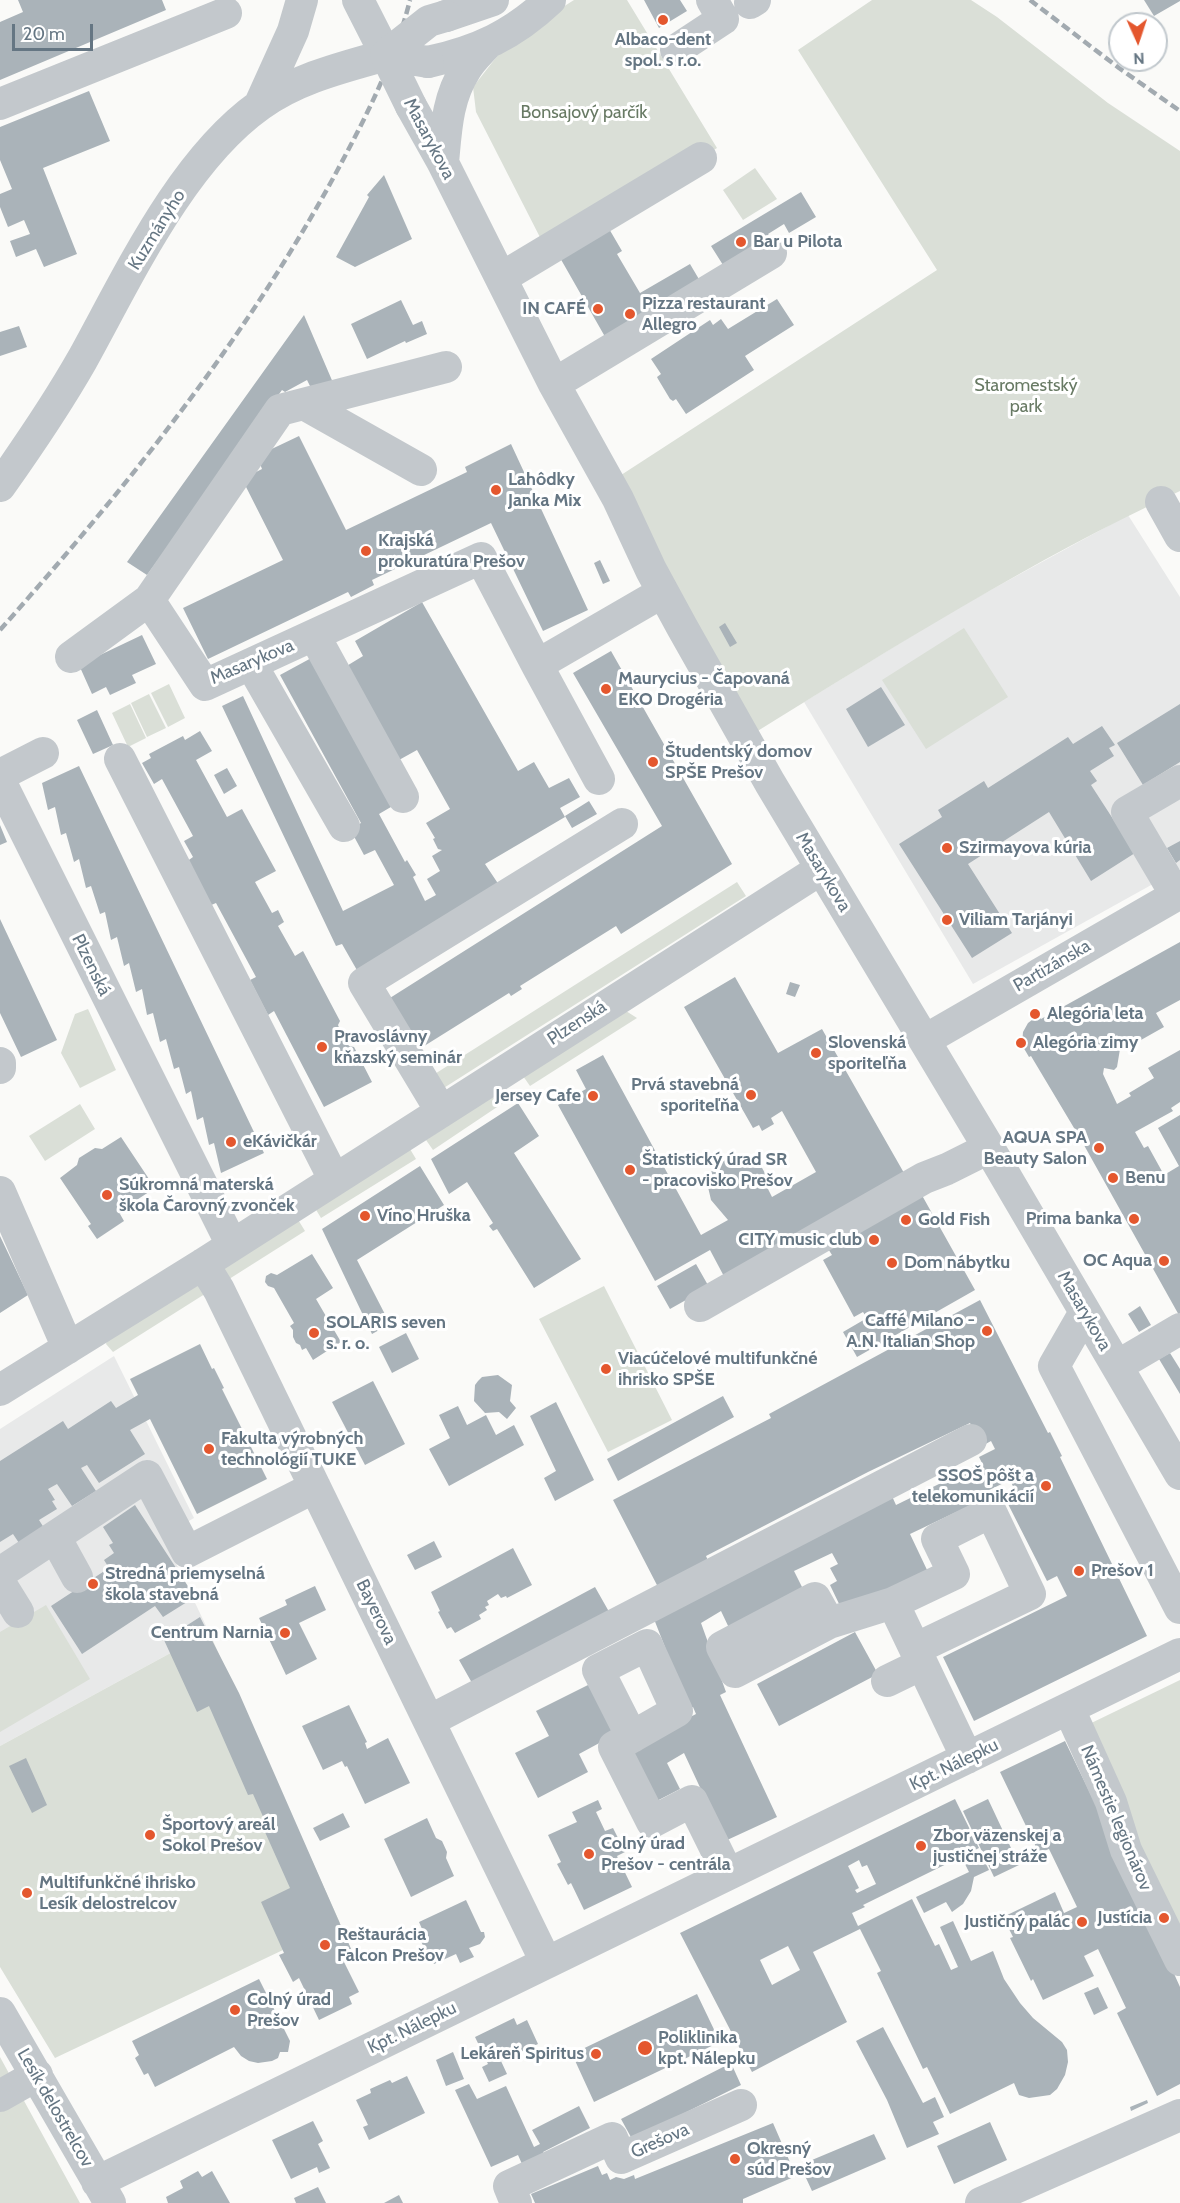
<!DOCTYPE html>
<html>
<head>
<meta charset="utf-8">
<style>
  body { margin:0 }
  #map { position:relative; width:1180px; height:2203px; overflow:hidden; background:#fafaf8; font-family:Cabin,sans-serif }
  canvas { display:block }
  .north { position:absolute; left:1108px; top:12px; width:60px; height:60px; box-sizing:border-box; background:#fff; border:2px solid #c1c8cd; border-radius:50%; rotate:177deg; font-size:16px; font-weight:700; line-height:24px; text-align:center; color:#657683 }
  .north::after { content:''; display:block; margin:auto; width:21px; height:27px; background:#e4572e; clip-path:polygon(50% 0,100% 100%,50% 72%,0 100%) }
  .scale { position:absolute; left:12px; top:24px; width:81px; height:27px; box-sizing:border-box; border:3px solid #657683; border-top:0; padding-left:8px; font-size:18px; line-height:21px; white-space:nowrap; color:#657683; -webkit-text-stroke:4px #fff; paint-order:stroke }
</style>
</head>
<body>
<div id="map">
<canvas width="1180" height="2203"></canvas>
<div class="north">N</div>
<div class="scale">20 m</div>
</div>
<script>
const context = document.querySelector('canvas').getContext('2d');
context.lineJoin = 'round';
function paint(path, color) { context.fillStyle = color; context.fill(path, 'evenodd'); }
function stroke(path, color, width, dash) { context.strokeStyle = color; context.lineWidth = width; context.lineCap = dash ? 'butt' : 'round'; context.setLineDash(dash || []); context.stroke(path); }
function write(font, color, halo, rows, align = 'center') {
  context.font = font + ' Cabin,sans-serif'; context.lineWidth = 6; context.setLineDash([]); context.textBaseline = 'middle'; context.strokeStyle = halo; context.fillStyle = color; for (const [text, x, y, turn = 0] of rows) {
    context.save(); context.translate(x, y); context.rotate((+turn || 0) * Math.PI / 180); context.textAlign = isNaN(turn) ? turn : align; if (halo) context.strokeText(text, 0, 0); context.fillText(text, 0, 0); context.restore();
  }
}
const built = new Path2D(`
  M1128 515 1180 597V869L973 984 804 702 954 610Z
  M114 1356 194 1518 163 1536 209 1632 0 1746V1429Z`);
const green = new Path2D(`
  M574 0H627L717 148 547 251 476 112 473 87 509 41Z
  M872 0H971L997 17 1108 103 1180 151V491C1032 560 894 647 756 732L618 477 937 270 798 50Z
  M755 168 777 199 743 220 723 190Z
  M964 628 1008 697 926 749 882 680Z
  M169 684 185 718 168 727 151 693Z
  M149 694 166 728 147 737 131 703Z
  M130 704 146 738 128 747 112 713Z
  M737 882 746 896 439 1091 430 1077Z
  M88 1009 116 1070 80 1088 61 1053 75 1014Z
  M626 1011 637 1018 530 1086 523 1076Z
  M505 1087 512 1097 433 1150 426 1140Z
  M80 1104 95 1129 45 1161 29 1136Z
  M410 1149 416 1159 321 1218 315 1208Z
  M297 1218 305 1231 226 1281 224 1270 229 1261Z
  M189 1286H200L208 1292 113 1352 106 1344 108 1338Z
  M604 1286 672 1420 608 1452 539 1319Z
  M46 1605 90 1679 0 1732V1632Z
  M209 1632 340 1923 55 2058 0 1967V1746Z
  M1180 1680V1959L1079 1729Z
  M0 2057 80 2203H0Z`);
const building = new Path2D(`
  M18 0H162L166 10 0 80V22L23 12Z
  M644 0H680L687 11 659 28Z
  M1144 0H1180V1L1154 16Z
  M89 91 110 141 43 168 77 254 44 267 36 249 16 257 10 241 30 234 24 220 8 227 0 207V194L12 189 0 160V127Z
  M384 175 412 239 355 267 336 257 369 197 367 195Z
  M801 192 816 217 789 233 784 224 768 234 771 238 723 265 711 246Z
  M608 227 622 251 617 254 640 293 690 264 703 286 608 342 559 256Z
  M777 299 794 325 745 356 754 370 686 414 676 399 673 401 670 399 658 379 657 377 661 374 651 359 710 320 713 325 721 319 728 329Z
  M401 300 413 325 422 321 427 334 406 343 405 341 367 359 351 324Z
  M304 315 334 385 314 394 307 380 285 392 282 390 147 575 127 562Z
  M19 326 27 347 0 356V332Z
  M299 436 346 530 467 472 465 467 511 444 588 610 543 631 491 523 372 580 374 585 351 597 348 592 208 659 183 608 283 560 242 479 262 469 257 456Z
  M600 560 610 581 603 584 594 563Z
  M422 602 518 771 534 762 549 788 569 778 580 797 560 808 565 817 485 864 499 885 358 972 342 944 336 946 222 706 243 696 343 911 394 885 375 850 364 855 350 829 361 823 280 675 315 656 396 804 379 814 405 862 407 860 416 875 413 877 425 901 436 895 427 879 440 871 432 856 442 850 438 849 433 839 435 838 426 823 450 809 417 750 399 760 345 667 363 656 355 641Z
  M725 623 737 643 730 647 719 627Z
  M142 635 156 664 132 675 136 683 110 695 106 687 92 694 79 665Z
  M611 651 732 864 621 934 616 926 520 986 522 989 511 996 509 993 413 1053 382 1003 662 826 573 673Z
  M881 687 905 725 868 747 846 709Z
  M1180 704V762L1143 785 1117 743Z
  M97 710 113 745 93 754 77 720Z
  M1102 726 1115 745 1109 748 1114 756 1090 771 1097 781 1091 785 1135 853 1091 881 1049 812 968 864 1012 933 972 958 899 844 942 817 938 810 984 781 988 788 1068 737 1073 744Z
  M200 731 212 751 196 760 227 817 242 809 276 871 255 882 272 913 278 910 284 922 278 926 295 956 303 951 340 1021 338 1025 340 1030 345 1031 348 1037 346 1041 349 1046 354 1047 372 1082 324 1107 274 1011 268 1015 250 980 256 977 216 903 209 906 186 862 193 857 184 841 193 836 162 779 154 784 142 763 151 758 149 754 183 736 185 740Z
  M79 766 264 1153 221 1173 214 1143 209 1145 203 1117 197 1120 191 1091 186 1094 179 1067 174 1069 166 1039 160 1042 153 1013 147 1015 142 989 136 992 129 963 124 966 117 937 111 940 105 912 100 914 91 886 86 888 79 859 74 862 66 833 61 835 55 807 48 810 42 783Z
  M227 768 237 786 224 794 214 775Z
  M589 801 597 814 572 828 565 816Z
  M0 825 7 842 0 845Z
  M1180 841V860L1176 863 1167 848Z
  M0 919 57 1040 21 1057 0 1013Z
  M1180 942V1000L1156 1013 1164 1027 1125 1049 1117 1035 1113 1039 1111 1045 1120 1049 1117 1067 1114 1070 1104 1068 1103 1074 1117 1104 1131 1096 1129 1093 1154 1078 1148 1068 1180 1050V1102L1171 1108 1173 1111 1135 1132 1144 1148 1148 1146 1164 1175 1179 1166 1158 1128 1180 1115V1317L1080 1138 1031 1056 1029 1057 1022 1045 1023 1032 1028 1023 1036 1017 1039 1016 1041 1019Z
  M735 977 778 1053 822 1029 908 1180 727 1282 710 1250 655 1281 558 1105 586 1089 576 1070 603 1055 701 1235 728 1220 711 1200 708 1187 711 1172 717 1165 727 1159 738 1156 753 1160 761 1166 767 1177 768 1189 772 1197 816 1172 782 1111 771 1118 774 1124 762 1131 759 1125 753 1128 684 1007Z
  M790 982 800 985 795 997 786 994Z
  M518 1103 539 1136 514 1153 581 1259 534 1288 497 1229 493 1231 489 1226 493 1223 467 1182 449 1194 431 1159Z
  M121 1137 155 1188 132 1203 133 1205 120 1214 124 1221 97 1239 88 1226 91 1224 60 1178 77 1165 79 1158 95 1148 102 1149Z
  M420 1166 444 1205 357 1260 390 1324 372 1334 322 1229Z
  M919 1190 975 1290 857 1357 843 1332 867 1318 863 1312 854 1317 823 1260 832 1255 825 1244Z
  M0 1236 28 1295 0 1313Z
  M312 1254 333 1288 316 1299 341 1342 313 1360 306 1348 302 1350 300 1345 296 1343 293 1337V1330L290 1326 294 1323 274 1288 268 1286 265 1282 266 1276 271 1273 277 1275Z
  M696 1264 709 1287 670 1309 657 1286Z
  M980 1300 1048 1433 1050 1432 1062 1456 1060 1457 1147 1636 974 1721 943 1657 1067 1596 1057 1576 1047 1581 1008 1504 1019 1499 1010 1480 985 1492 988 1497 910 1534 928 1572 842 1610 830 1585 837 1581 830 1568 838 1564 832 1553 794 1571 804 1591 730 1630 721 1611 701 1623 726 1692 720 1695 777 1817 725 1841 684 1753 667 1763 680 1789 649 1805 623 1752 696 1714 693 1707 689 1709 654 1619 891 1494 896 1505 982 1463 979 1457 995 1449 991 1441 982 1446 970 1423 868 1472 706 1556 709 1563 659 1589 613 1500 771 1418 769 1414Z
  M1140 1306 1151 1325 1139 1332 1128 1314Z
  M406 1333 419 1359 392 1373 379 1347Z
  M200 1344 212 1369 214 1368 224 1388 222 1389 267 1479 197 1514 150 1419 130 1430 145 1454 99 1483 87 1465 81 1468 96 1491 72 1506 57 1484 48 1489 55 1500 52 1501 57 1509 39 1520 46 1531 21 1546 13 1534 0 1542V1461L63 1421 68 1429 111 1401 116 1408 138 1395 130 1379Z
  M1170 1353 1180 1369V1394L1159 1359Z
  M498 1375 512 1385 510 1401 516 1408 507 1419 499 1412 485 1413 474 1401 475 1385 478 1381 482 1377Z
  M373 1381 405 1444 365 1465 332 1402Z
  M723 1396 734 1417 618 1481 607 1459Z
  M556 1402 594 1480 555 1501 544 1478 556 1471 530 1416Z
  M458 1406 467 1425 486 1415 496 1435 514 1425 524 1445 449 1486 429 1449 450 1438 439 1415Z
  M135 1505 195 1597 163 1617 155 1606 82 1654 51 1606 109 1568 104 1560 114 1553 109 1545 113 1543 103 1527Z
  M434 1541 442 1557 415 1570 407 1555Z
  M513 1548 532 1585 507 1598 506 1596 501 1598 498 1594 487 1601 489 1605 485 1607 487 1610 479 1615 481 1619 455 1633 451 1627 447 1629 438 1612 440 1611 431 1592Z
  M315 1586 326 1610 299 1623 317 1659 286 1675 259 1618 287 1605 285 1600Z
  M595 1587 612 1617 476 1690 459 1660Z
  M200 1617 239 1693 352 1951 341 1956 359 1992 349 1997 352 2004 319 2020 299 1978 293 1982 279 1955 284 1953 261 1902 290 1888 265 1832 269 1830 253 1794 248 1795 209 1706 197 1712 164 1640Z
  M855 1632 878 1674 779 1726 757 1684Z
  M590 1684 616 1734 579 1754 588 1772 538 1798 515 1753 549 1736 536 1711Z
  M349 1705 367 1742 365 1743 367 1749 388 1738 410 1783 365 1804 347 1766 345 1767 342 1761 323 1770 302 1726Z
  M1065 1741 1131 1878 1180 1987V2084L1157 2096 1117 2013 1126 2008 1098 1949 1084 1956 1094 1976 1043 2000 1033 1979 1031 1981 1010 1938 1013 1937 1003 1917 1055 1892 1064 1913 1077 1907 1049 1849 1039 1853 1000 1772Z
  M26 1758 47 1805 32 1813 9 1766Z
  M955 1799 979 1848 863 1905 865 1907 852 1913 858 1926 912 1899 935 1946 939 1944 951 1970 958 1967 940 1927 953 1921 971 1961 993 1951 1004 1979 1020 2003 1033 2018 1062 2042 1067 2050 1068 2062 1065 2075 1057 2089 1050 2095 1029 2098 1019 2095 1014 2083 950 2114 927 2067 923 2069 877 1973 881 1971 860 1929 813 1952 847 2022 752 2072 680 1933ZM859 1860 862 1867 867 1865 876 1884 857 1893 855 1890 859 1888 848 1866ZM788 1946 800 1970 772 1985 760 1960Z
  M988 1799 1019 1865 994 1877 963 1811Z
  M598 1800 602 1809 596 1812 605 1831 613 1828 625 1852 617 1856 632 1887 584 1910 571 1883 568 1885 557 1864 561 1862 548 1835 577 1822 572 1812Z
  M343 1813 350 1827 320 1841 313 1828Z
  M427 1818 436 1838 442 1841 447 1852 446 1858 454 1876 411 1897 384 1839Z
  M981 1854 989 1870 974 1877 971 1891 963 1904 952 1912 946 1902 924 1913 916 1897 969 1872 964 1862Z
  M466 1900 481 1932H484L485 1937 480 1944 469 1948 474 1957 460 1963 456 1954 434 1964 420 1940 426 1938 419 1922Z
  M259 1979 290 2041 288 2052H280L278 2058 272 2061 258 2063 249 2061 241 2056 234 2047 155 2087 148 2073 144 2075 135 2058 139 2055 132 2041Z
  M1098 1987 1108 2008 1094 2015 1084 1993Z
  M697 1994 720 2042 594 2102 572 2054Z
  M514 2018 517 2025 527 2020 538 2044 501 2061 507 2074 489 2082 482 2067 488 2064 475 2037Z
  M883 2027 923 2103 935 2097 944 2117 933 2122 939 2134 907 2148 887 2100 856 2041Z
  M453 2052 464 2079 446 2086 436 2060Z
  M731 2063 741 2085 632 2139 621 2119Z
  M407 2076 425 2113 369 2140 363 2127 368 2125 356 2100 371 2093 370 2089 390 2080 392 2083Z
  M469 2084 477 2099 506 2086 534 2147 540 2144 532 2130 579 2106 590 2128 543 2152 544 2154 522 2164 518 2155 491 2167 455 2090Z
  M1147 2100 1148 2103 1131 2111 1130 2107Z
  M313 2121 323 2141 318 2144 330 2168 319 2173 317 2167 291 2179 272 2140Z
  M990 2122 1007 2160 954 2184 937 2146Z
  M773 2123 796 2176 743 2199V2203H535L531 2194 598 2166 602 2175 607 2173 610 2180 616 2177 624 2179 634 2175 635 2179Z
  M874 2134 886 2159 812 2191 800 2165Z
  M198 2171 202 2177 212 2171 230 2203H168L166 2197 183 2188 180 2181Z
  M318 2187 326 2203H296L294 2198Z
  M399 2195 403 2203H384Z`);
const minor = new Path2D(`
  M750 3 755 0
  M446 16 493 0
  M676 50 723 19 712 0
  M428 62C478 51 513 35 550 0
  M0 104 226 13
  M260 104 293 31 302 0
  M411 106 443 163 554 384 618 499 651 570 682 627 770 783 989 1148 1180 1474
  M443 163C446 130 447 98 466 69 471 60 480 52 487 44
  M501 278 701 158
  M446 367 280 410 149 600 205 685 481 558 537 665 663 592
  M554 384 771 253
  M304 404 421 470
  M0 486C29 445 57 404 82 360 128 277 181 161 260 105 297 78 344 67 386 55L358 0
  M1161 502 1180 536
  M314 635 403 797
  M71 657 149 600
  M251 664 344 826
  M537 665 599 779
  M120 759 334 1179
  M0 775 43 753
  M0 781 232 1245
  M1176 895 1127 812 1180 781
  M925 1040 1180 893
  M0 1063V1068
  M441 1111 364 983 622 824
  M0 1192 68 1348
  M203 1264 219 1290 546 1962
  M700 1306 924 1178 947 1169 989 1148
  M1085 1312 1054 1366 1180 1608
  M1117 1366 1180 1329
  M0 1390 203 1264 821 869
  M55 1537 77 1577
  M0 1573 147 1476 187 1552 315 1487
  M0 1583 18 1612
  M829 1623 815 1598 722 1647 735 1672 829 1623 893 1603
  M915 1649 1030 1594 991 1512 937 1539 954 1574 893 1603 967 1758
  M887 1681 922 1664
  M1069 1709 1111 1802 1126 1850 1180 1960
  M429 1721 971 1440
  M632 1737 598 1670 647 1645 677 1711 614 1747 652 1822 692 1801 728 1874
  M0 2013 110 2203
  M0 2096 37 2075
  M97 2182 1180 1654
  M516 2203 509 2186 612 2138 621 2158 741 2105
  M981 2203 1180 2115`);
const rail = new Path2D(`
  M1030 0 1119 68 1180 111
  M0 630C126 488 247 338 337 171 366 117 395 60 410 0`);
const minorBridge = new Path2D(`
  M386 55 429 21 446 16
  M386 55 411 106
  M386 55 428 62`);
const markers = [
  [663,20,6,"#e4572e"],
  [741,242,6,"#e4572e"],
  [598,309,6,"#e4572e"],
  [630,314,6,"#e4572e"],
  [496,490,6,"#e4572e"],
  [366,551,6,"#e4572e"],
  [606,689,6,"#e4572e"],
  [653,762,6,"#e4572e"],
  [947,848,6,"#e4572e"],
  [947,920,6,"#e4572e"],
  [1035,1014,6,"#e4572e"],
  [1021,1043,6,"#e4572e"],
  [322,1047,6,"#e4572e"],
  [816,1053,6,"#e4572e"],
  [751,1095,6,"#e4572e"],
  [593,1096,6,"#e4572e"],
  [231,1142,6,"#e4572e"],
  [1099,1148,6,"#e4572e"],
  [630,1170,6,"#e4572e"],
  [1113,1178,6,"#e4572e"],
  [107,1195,6,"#e4572e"],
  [365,1216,6,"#e4572e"],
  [1134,1219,6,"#e4572e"],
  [906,1220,6,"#e4572e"],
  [874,1240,6,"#e4572e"],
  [1164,1261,6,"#e4572e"],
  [892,1263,6,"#e4572e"],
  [987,1331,6,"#e4572e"],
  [314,1333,6,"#e4572e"],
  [606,1369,6,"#e4572e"],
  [209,1449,6,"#e4572e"],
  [1046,1486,6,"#e4572e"],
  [1079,1571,6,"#e4572e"],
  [93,1584,6,"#e4572e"],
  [285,1633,6,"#e4572e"],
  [150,1835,6,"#e4572e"],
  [921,1846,6,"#e4572e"],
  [589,1854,6,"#e4572e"],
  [27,1893,6,"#e4572e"],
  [1164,1918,6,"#e4572e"],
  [1082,1922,6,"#e4572e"],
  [325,1945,6,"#e4572e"],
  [235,2010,6,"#e4572e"],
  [645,2048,8,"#e4572e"],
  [596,2054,6,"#e4572e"],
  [735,2159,6,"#e4572e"]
];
const poiNames = [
  ["Albaco-dent",663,40,"center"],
  ["spol. s r.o.",663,61,"center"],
  ["Bar u Pilota",753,242],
  ["Pizza restaurant",642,304],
  ["Allegro",642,325],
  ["IN CAFÉ",586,309,"right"],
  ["Lahôdky",508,480],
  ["Janka Mix",508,501],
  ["Krajská",378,541],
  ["prokuratúra Prešov",378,562],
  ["Maurycius - Čapovaná",618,679],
  ["EKO Drogéria",618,700],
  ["Študentský domov",665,752],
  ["SPŠE Prešov",665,773],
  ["Szirmayova kúria",959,848],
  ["Viliam Tarjányi",959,920],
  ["Alegória leta",1047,1014],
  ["Pravoslávny",334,1037],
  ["kňazský seminár",334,1058],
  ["Slovenská",828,1043],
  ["sporiteľňa",828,1064],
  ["Alegória zimy",1033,1043],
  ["Prvá stavebná",739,1085,"right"],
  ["sporiteľňa",739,1106,"right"],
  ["Jersey Cafe",581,1096,"right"],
  ["AQUA SPA",1087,1138,"right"],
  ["Beauty Salon",1087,1159,"right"],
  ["eKávičkár",243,1142],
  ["Štatistický úrad SR",642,1160],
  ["- pracovisko Prešov",642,1181],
  ["Benu",1125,1178],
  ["Súkromná materská",119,1185],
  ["škola Čarovný zvonček",119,1206],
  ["Víno Hruška",377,1216],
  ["Prima banka",1122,1219,"right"],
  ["Gold Fish",918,1220],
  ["CITY music club",862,1240,"right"],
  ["OC Aqua",1152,1261,"right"],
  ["Dom nábytku",904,1263],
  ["Caffé Milano -",975,1321,"right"],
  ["A.N. Italian Shop",975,1342,"right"],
  ["SOLARIS seven",326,1323],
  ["s. r. o.",326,1344],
  ["Viacúčelové multifunkčné",618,1359],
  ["ihrisko SPŠE",618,1380],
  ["Fakulta výrobných",221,1439],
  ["technológií TUKE",221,1460],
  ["SSOŠ pôšt a",1034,1476,"right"],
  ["telekomunikácií",1034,1497,"right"],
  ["Prešov 1",1091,1571],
  ["Stredná priemyselná",105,1574],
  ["škola stavebná",105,1595],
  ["Centrum Narnia",273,1633,"right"],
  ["Športový areál",162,1825],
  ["Sokol Prešov",162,1846],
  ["Zbor väzenskej a",933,1836],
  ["justičnej stráže",933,1857],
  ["Colný úrad",601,1844],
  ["Prešov - centrála",601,1865],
  ["Multifunkčné ihrisko",39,1883],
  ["Lesík delostrelcov",39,1904],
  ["Justícia",1152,1918,"right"],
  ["Justičný palác",1070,1922,"right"],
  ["Reštaurácia",337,1935],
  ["Falcon Prešov",337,1956],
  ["Colný úrad",247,2000],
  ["Prešov",247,2021],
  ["Poliklinika",658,2038],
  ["kpt. Nálepku",658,2059],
  ["Lekáreň Spiritus",584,2054,"right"],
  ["Okresný",747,2149],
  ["súd Prešov",747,2170]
];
const parkNames = [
  ["Bonsajový parčík",584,113],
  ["Staromestský",1026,386],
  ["park",1026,407]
];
const streetNames = [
  ["Masarykova",429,139,62],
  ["Kuzmányho",157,230,-58],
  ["Masarykova",252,662,-23],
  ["Masarykova",823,872,59],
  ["Plzenská",91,965,64],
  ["Partizánska",1052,966,-30],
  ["Plzenská",577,1023,-33],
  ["Masarykova",1084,1311,60],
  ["Bayerova",376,1612,64],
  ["Kpt. Nálepku",954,1765,-26],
  ["Námestie legionárov",1116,1818,67],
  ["Kpt. Nálepku",412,2028,-26],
  ["Lesík delostrelcov",55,2108,60],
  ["Grešova",660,2141,-24]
];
paint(built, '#e8e9e9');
paint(green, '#dadfd7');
paint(building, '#aab3b9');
stroke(minor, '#c3c8cc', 32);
stroke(rail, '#a2aab0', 4.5, [9, 4.5]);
stroke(minorBridge, '#c3c8cc', 32);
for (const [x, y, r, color] of markers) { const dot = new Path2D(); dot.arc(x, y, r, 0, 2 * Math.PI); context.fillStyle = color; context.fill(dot); stroke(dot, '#fff', 2); }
write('bold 18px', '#657683', '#fff', poiNames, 'left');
write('18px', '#687a64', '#fff', parkNames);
write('18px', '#657683', '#fff', streetNames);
</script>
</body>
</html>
